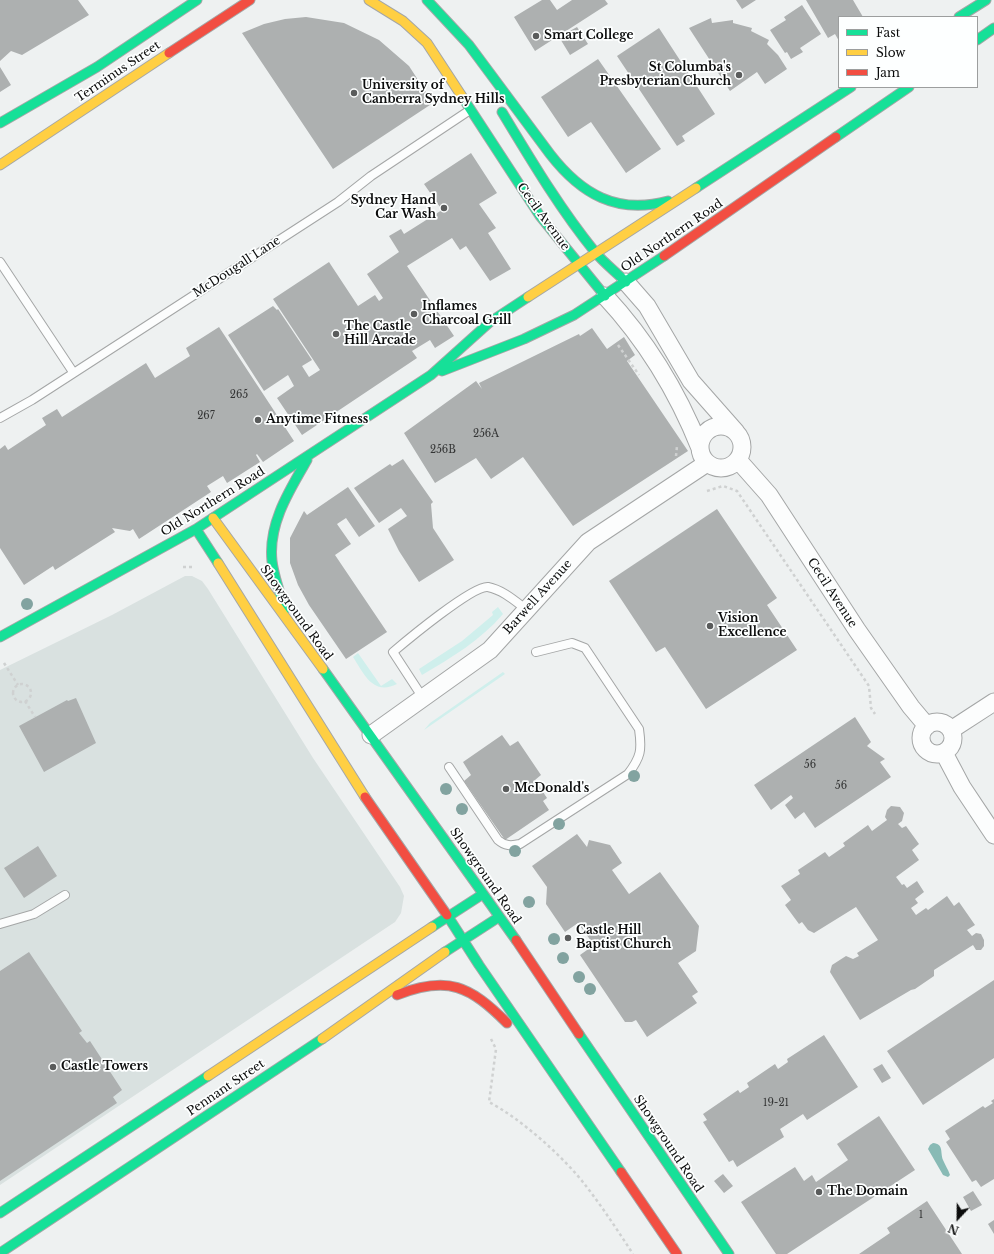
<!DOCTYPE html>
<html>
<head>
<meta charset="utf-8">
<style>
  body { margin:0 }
  #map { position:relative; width:994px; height:1254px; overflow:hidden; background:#eef1f1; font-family:"Libre Baskerville",serif }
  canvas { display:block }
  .legend { position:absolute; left:838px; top:16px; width:140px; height:72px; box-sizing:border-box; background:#fdffff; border:1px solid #9c9e9e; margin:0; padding:5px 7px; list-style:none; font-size:12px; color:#0b0c0c }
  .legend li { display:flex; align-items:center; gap:8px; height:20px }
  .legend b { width:20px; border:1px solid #9c9e9e }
  .north { position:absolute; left:938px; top:1198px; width:40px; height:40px; -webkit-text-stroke:3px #fdffff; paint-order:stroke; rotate:202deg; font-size:11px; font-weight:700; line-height:16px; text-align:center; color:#0b0c0c }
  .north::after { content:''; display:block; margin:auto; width:14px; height:18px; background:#0b0c0c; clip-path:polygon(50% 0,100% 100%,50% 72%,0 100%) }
</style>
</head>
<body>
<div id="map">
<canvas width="994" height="1254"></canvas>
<ul class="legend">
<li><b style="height:5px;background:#16e098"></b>Fast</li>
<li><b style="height:5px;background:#ffcf43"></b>Slow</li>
<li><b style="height:5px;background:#f24e42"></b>Jam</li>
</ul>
<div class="north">N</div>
</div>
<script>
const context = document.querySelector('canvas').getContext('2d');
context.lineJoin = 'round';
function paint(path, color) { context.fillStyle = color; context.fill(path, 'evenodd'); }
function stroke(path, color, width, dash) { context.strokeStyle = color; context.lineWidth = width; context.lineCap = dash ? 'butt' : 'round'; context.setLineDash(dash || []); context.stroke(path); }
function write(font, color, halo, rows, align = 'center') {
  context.font = font + ' "Libre Baskerville",serif'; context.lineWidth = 3.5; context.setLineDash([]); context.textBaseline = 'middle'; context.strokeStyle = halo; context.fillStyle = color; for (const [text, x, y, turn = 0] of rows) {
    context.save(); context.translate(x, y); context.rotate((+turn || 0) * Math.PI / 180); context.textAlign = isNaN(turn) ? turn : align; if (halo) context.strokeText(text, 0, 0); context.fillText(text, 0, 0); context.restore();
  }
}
const built = new Path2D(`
  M185 576H192L202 581 208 589 313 758 400 887 404 896 401 913 395 922 0 1185V670L112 615Z`);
const green = new Path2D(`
  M498 607 503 614C481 640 451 658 422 675L419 669 462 641 493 615 492 612Z
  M358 653 381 686 392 679 397 684C373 696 364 674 353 657Z
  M503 672 505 674 424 730 430 723Z`);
const water = new Path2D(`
  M933 1143C944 1144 940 1152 943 1160 945 1165 948 1169 950 1175L948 1177 943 1175 928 1149 930 1145Z`);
const building = new Path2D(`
  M0 0H78L89 15 22 55 11 51 0 61Z
  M542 0H550L557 10 572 0H605L608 4 535 51 514 17Z
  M736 0H756L742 9Z
  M806 0H853L863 17H839V41L835 34 828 38Z
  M802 5 821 34 800 48 803 52 791 59 787 52 785 53 770 30 786 20 784 17Z
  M306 17 344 23 379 40 409 66 433 103 333 169 242 33 264 24 285 19Z
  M711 18 712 23 733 20V23L752 28 751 31 769 40 767 44 778 55 787 69 765 84 757 72 730 91 689 28Z
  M577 27 588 44 570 55 559 37Z
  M659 28 715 114 682 136 685 141 677 146 617 56Z
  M598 59 661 149 626 173 591 122 568 137 541 97Z
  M0 67 11 85 0 92Z
  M471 153 497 193 479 204 496 228 488 233 511 269 490 281 466 246 460 250 452 238 407 266 454 336 435 348 430 340 412 351 417 358 302 435 277 398 294 386 288 375 264 391 228 335 273 306 277 310 278 309 312 360 302 366 309 377 320 370 273 299 329 262 358 306 375 295 379 301 383 298 367 274 399 252 389 236 401 229 404 234 442 210 424 184Z
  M219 327 294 441 263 462 257 454 256 455 260 462 227 483 223 476 207 486 211 492 139 539 133 529 130 531 112 528 115 532 55 570 53 566 24 585 0 548V449L5 445 8 450 46 425 42 418 57 409 62 417 146 363 155 378 190 356 186 348Z
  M592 328 607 349 624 337 635 355 627 361 688 451 573 526 523 457 491 479 476 458 435 483 404 433 476 381 482 389 479 383 579 334 580 336Z
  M403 459 433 502 431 504 433 528 454 560 419 582 399 551 388 529 407 516 401 508 379 523 354 488 390 464 392 466Z
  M348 487 375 526 359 537 346 518 337 524 351 544 335 555 387 632 346 659 309 605 298 585 290 563V538L304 511 307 515Z
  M717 509 777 598 767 605 797 650 706 709 665 647 656 652 609 581Z
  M76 698 96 743 44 772 19 726 67 700 68 701Z
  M855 717 871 742 867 746 885 759 880 762 891 777 815 828 804 812 795 819 785 805 793 798 791 795 771 810 754 785Z
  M502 735 510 746 518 741 541 775 535 780 547 798 543 801 549 810 505 840 464 781 471 775 463 762Z
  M891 806 900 807 904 813 902 821 898 824 902 828 906 826 919 844 912 850 919 860 896 877 902 885 904 884 907 888 917 881 924 892 915 899 918 903 911 908 916 915 926 908 928 910 947 896 954 906 959 902 975 925 967 930 972 936 976 933 981 934 984 940V946L981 950H976L973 945 934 970V976L915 989 911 990 860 1020 830 972 832 965 846 956 853 959 859 956 857 953 878 940 856 907 814 933 808 930 802 922 799 924 785 905 791 900 781 886 800 874 798 870 825 852 829 857 845 846 843 843 868 825 872 831 887 820 885 817 887 810Z
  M577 834 587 847 589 840 610 845 622 863 612 870 629 894 660 872 699 926 696 951 678 963 698 992 692 996 697 1003 647 1037 636 1020 632 1022H625L580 955 594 945 578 923 565 932 546 904 547 887 532 866Z
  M38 846 57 876 24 898 4 868Z
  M29 952 82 1031 79 1033 87 1043 90 1041 122 1090 113 1097 117 1103 0 1181V971Z
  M994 980V1058L923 1105 887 1051Z
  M824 1035 858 1087 807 1120 803 1114 780 1129 784 1137 737 1167 733 1160 729 1162 703 1122 707 1120 703 1114 738 1090 740 1093 749 1087 747 1083 775 1064 778 1069 788 1062 787 1059Z
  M882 1064 891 1078 882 1083 873 1069Z
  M994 1099V1179L981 1187 976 1180 972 1182 946 1142 950 1139 945 1131 983 1106 985 1108 993 1103 991 1101Z
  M879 1116 915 1170 787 1254H776L741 1202 795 1167 804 1181 812 1175 816 1182 848 1160 837 1144Z
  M723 1174 733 1186 724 1193 714 1181Z
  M973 1191 982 1205 971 1211 963 1197Z
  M927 1201 962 1254H859L890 1233 887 1228Z
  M994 1220V1234L988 1224Z`);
const path = new Path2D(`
  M618 345 639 375
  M676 456 677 446
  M707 491 723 486 737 491 869 686 871 708 875 714
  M183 567H193
  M4 663 18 685
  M13 693a9 9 0 1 1 18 0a9 9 0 1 1-18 0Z
  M25 701 35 717
  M491 1039 496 1049 489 1102C521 1119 564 1157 586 1186 603 1208 618 1231 633 1254`);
const lane = new Path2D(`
  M0 262 73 372
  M0 418 32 400 338 202 371 176 470 110
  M423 698 393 652C406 641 473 585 488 587 503 590 515 601 527 610
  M449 767 498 840C505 846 511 846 520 844L628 774C641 757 642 750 639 729L585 648 572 643 536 652
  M0 924 34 914 65 895`);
const street = new Path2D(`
  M626 282 647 306 691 381 736 432
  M605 296C645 339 678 393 700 448
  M700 447a21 21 0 1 1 42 0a21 21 0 1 1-42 0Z
  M738 460 769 495 857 630 911 707 927 726
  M921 738a16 16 0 1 1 32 0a16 16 0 1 1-32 0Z
  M951 730 994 702
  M371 735 490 650 588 542 707 463
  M944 753 962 787 994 835`);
const fast = new Path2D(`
  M427 0 469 45 550 154C581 194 617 215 668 201
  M959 17 986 0
  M977 40 994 28
  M463 98 540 216 605 296
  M502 112C531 160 560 209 595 252 604 263 616 272 626 282
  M0 123 97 67 197 0
  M836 137 909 87
  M696 188 851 87
  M442 371 524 339 574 315 664 256
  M218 563 196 529 431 375 490 322 528 297
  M285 609C280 593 274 577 272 561 268 524 289 491 307 460
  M0 637 196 529
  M323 669 516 940
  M447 915 479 965 621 1172
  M432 927 483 894
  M445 952 499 917
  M579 1034 729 1254
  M0 1213 208 1076
  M0 1253 322 1039`);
const slow = new Path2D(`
  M369 0 403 21 427 43 463 98
  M0 165 169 53
  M528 297 696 188
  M213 518 323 669
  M218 563 365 797
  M322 1039 445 952
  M208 1076 432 927`);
const jam = new Path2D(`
  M169 53 250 0
  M664 256 836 137
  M365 797 447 915
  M516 940 579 1034
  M397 995C448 975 470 986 507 1023
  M621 1172 677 1254`);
const trees = [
  [27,604],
  [634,776],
  [446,789],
  [462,809],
  [559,824],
  [515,851],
  [529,902],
  [554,939],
  [563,958],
  [579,977],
  [590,989]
];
const markers = [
  [536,36,4,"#5a5c5c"],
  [739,75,4,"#5a5c5c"],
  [354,93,4,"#5a5c5c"],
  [444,208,4,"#5a5c5c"],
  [414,314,4,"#5a5c5c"],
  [336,334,4,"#5a5c5c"],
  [258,420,4,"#5a5c5c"],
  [710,626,4,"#5a5c5c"],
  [506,789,4,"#5a5c5c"],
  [568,938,4,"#5a5c5c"],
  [53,1067,4,"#5a5c5c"],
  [819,1192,4,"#5a5c5c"]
];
const numberNames = [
  ["265",239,395],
  ["267",206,416],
  ["256A",486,434],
  ["256B",443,450],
  ["56",810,765],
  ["56",841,786],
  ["19-21",776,1103],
  ["1",921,1215]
];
const poiNames = [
  ["Smart College",544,36],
  ["St Columba's",731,68,"right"],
  ["Presbyterian Church",731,82,"right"],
  ["University of",362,86],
  ["Canberra Sydney Hills",362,100],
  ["Sydney Hand",436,201,"right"],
  ["Car Wash",436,215,"right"],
  ["Inflames",422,307],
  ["Charcoal Grill",422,321],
  ["The Castle",344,327],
  ["Hill Arcade",344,341],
  ["Anytime Fitness",266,420],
  ["Vision",718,619],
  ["Excellence",718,633],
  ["McDonald's",514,789],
  ["Castle Hill",576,931],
  ["Baptist Church",576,945],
  ["Castle Towers",61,1067],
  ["The Domain",827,1192]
];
const streetNames = [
  ["Terminus Street",118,72,-34],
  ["Cecil Avenue",543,217,54],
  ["Old Northern Road",672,236,-34],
  ["McDougall Lane",237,267,-33],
  ["Old Northern Road",213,502,-32],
  ["Cecil Avenue",832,593,57],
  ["Barwell Avenue",538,597,-48],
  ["Showground Road",296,613,54],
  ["Showground Road",485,876,55],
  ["Pennant Street",226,1088,-34],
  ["Showground Road",668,1144,56]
];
paint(built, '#d9e1e0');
paint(green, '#cfefec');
paint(water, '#88bab5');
paint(building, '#adb0b0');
stroke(lane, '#a4a6a6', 10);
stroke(street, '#a4a6a6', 19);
stroke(fast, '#a4a6a6', 11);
stroke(slow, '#a4a6a6', 11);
stroke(jam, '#a4a6a6', 11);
stroke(path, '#cfd1d1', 2.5, [3, 3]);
stroke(lane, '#fcfdfd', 8);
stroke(street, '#fcfdfd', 17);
stroke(fast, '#16e098', 9);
stroke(slow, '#ffcf43', 9);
stroke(jam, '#f24e42', 9);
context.fillStyle = '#82a3a0';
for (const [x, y] of trees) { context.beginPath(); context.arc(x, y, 6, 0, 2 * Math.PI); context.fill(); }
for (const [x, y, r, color] of markers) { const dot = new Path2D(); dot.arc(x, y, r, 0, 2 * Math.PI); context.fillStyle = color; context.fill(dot); stroke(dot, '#fdffff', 1.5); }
write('10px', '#343535', null, numberNames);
write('bold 12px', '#0b0c0c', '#fdffff', poiNames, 'left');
write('12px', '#0b0c0c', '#fdffff', streetNames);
</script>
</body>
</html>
